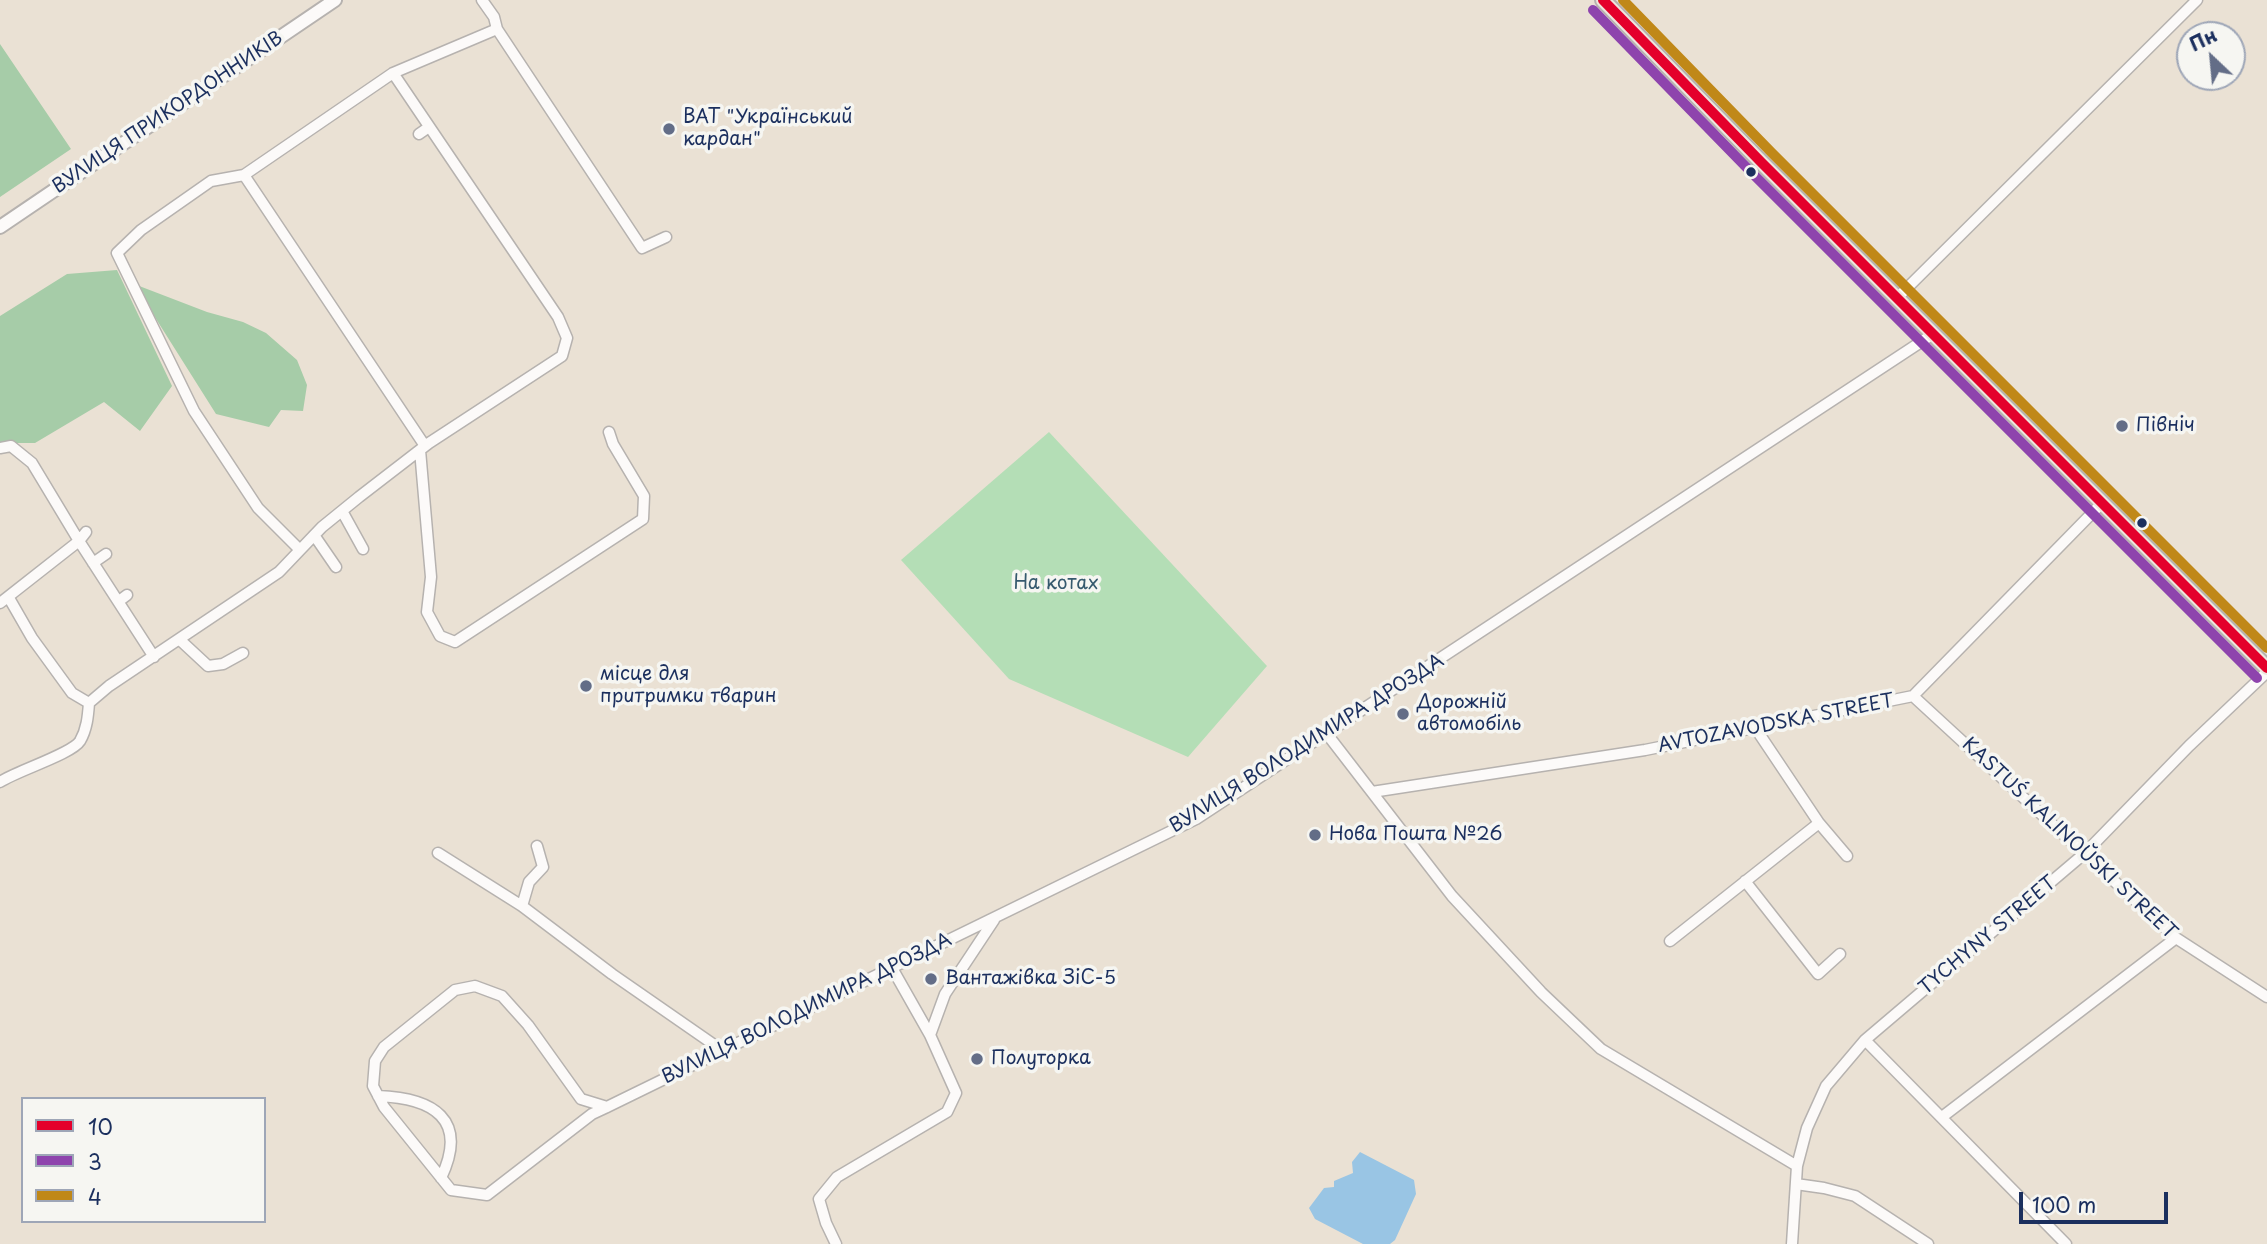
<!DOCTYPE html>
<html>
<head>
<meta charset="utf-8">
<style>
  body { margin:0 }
  #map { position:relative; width:2267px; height:1244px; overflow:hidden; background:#eae1d4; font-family:"Playpen Sans",sans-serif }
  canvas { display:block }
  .legend { position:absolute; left:21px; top:1097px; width:245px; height:126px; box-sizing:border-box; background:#f6f6f2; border:2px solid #9ea6b7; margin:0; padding:9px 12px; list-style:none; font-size:21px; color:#1b2f5e }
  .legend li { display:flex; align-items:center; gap:14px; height:35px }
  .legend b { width:35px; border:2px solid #9ea6b7 }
  .north { position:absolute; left:2176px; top:21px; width:70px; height:70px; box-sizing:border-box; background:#f6f6f2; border:2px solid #9ea6b7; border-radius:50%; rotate:334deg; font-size:19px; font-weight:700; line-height:28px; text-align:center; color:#1b2f5e }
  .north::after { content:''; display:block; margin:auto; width:24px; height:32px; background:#636d87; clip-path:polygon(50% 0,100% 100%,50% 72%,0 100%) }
  .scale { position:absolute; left:2019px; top:1192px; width:149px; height:32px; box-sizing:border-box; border:4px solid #1b2f5e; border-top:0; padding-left:9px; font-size:21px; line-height:24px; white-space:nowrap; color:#1b2f5e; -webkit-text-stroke:5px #f6f6f2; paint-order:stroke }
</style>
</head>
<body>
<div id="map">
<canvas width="2267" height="1244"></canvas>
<ul class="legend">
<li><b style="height:9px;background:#e4002b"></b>10</li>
<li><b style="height:9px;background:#8e44ad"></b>3</li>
<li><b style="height:9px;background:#c08818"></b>4</li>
</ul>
<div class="north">Пн</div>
<div class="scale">100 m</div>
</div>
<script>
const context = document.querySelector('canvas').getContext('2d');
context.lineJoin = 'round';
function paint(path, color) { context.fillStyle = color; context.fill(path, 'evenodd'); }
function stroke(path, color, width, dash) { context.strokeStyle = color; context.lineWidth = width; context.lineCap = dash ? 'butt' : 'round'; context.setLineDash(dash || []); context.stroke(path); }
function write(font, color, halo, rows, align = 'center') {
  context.font = font + ' "Playpen Sans",sans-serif'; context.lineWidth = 7; context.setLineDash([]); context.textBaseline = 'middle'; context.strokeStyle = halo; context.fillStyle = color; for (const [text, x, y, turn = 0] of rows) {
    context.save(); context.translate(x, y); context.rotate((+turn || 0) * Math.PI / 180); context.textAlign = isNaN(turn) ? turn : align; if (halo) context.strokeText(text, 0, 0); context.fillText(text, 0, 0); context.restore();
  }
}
const green = new Path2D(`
  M1049 432 1267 666 1188 757 1009 679 901 560Z`);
const forest = new Path2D(`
  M0 44 71 149 0 197Z
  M117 270 172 386 140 431 104 402 35 443H0V316L67 274Z
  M134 284 207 312 243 322 266 333 297 360 307 385 303 411 281 410 269 427 216 414Z`);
const water = new Path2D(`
  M1360 1152 1414 1180 1416 1194 1395 1240 1390 1244H1363L1315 1219 1309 1208 1324 1188 1334 1187V1181L1353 1173 1352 1162Z`);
const minor = new Path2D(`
  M497 29 642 248 666 237
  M393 73 244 175 425 446
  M419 134 429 127
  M244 175 211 181 141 230 117 253 194 411 258 508 300 550
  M1897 298 2197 0
  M0 448 11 446 32 463 79 541 0 603
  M420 450 431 577 427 612 440 636 455 642 643 519 644 496 613 444 609 432
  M342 511 363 549
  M86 532 79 541 154 657
  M314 535 336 567
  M93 563 106 554
  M9 598 32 638 72 693 89 703
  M119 601 127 595
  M180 640 208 666 223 664 243 653
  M1913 696 2176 938 2267 997
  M1756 729 1819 823 1847 856
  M1327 734 1452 896 1541 992 1601 1049 1797 1166
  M0 782C16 771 72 754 80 741 87 729 88 716 89 703L109 686 279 572 322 527 359 497 429 443 562 356 567 338 558 317 393 73 497 29 494 17 482 0
  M1372 792 1645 750 1913 696 2102 503
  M438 853 522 906 612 974 723 1051
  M1745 881 1818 974 1840 954
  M522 906 529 882 543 867 537 846
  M1670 941 1819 823
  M930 1035 945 994 994 920
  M1865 1040 2066 1244
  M378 1096C433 1098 469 1119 441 1178
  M607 1107 581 1099 528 1025 502 996 475 986 455 990 384 1047 375 1061 373 1086 384 1107 451 1190 487 1195 592 1114 607 1107 1196 819 1933 334
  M1942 1117 2176 938
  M1796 1184 1824 1188 1855 1196 1928 1244
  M836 1244 826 1223 819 1199 837 1177 947 1112 956 1093 930 1035 892 968
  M1792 1244 1797 1166 1807 1128 1826 1086 1865 1040 2085 853 2189 746 2267 672`);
const tertiary = new Path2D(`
  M0 227 335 0`);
const primary = new Path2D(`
  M1603 0 1761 162 2267 668`);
const bus1 = new Path2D(`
  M1603 0 1761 162 2267 668`);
const bus2 = new Path2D(`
  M1593 10 1751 172 2257 678`);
const bus3 = new Path2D(`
  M1623 0 1771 152 2267 648`);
const markers = [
  [669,129,7,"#636d87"],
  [1751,172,6,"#1b2f5e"],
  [2122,426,7,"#636d87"],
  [2142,523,6,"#1b2f5e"],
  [586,686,7,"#636d87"],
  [1403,714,7,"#636d87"],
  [1315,835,7,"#636d87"],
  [931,979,7,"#636d87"],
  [977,1059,7,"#636d87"]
];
const streetNames = [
  ["ВУЛИЦЯ ПРИКОРДОННИКІВ",168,113,-34],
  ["AVTOZAVODSKA STREET",1776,724,-11],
  ["ВУЛИЦЯ ВОЛОДИМИРА ДРОЗДА",1307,744,-32],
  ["KASTUŚ KALINOŬSKI STREET",2069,839,43],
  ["TYCHYNY STREET",1988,936,-40],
  ["ВУЛИЦЯ ВОЛОДИМИРА ДРОЗДА",807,1009,-26]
];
const poiNames = [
  ["ВАТ \"Український",683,118],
  ["кардан\"",683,140],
  ["Північ",2136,426],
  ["місце для",600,675],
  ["притримки тварин",600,697],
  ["Дорожній",1417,703],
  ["автомобіль",1417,725],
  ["Нова Пошта №26",1329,835],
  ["Вантажівка ЗіС-5",945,979],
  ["Полуторка",991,1059]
];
const parkNames = [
  ["На котах",1056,584]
];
paint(green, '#b4deb6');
paint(forest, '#a6cca8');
paint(water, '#99c5e4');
stroke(minor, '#b6b2af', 13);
stroke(tertiary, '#b6b2af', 16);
stroke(primary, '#b6b2af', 18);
stroke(minor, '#fcfaf9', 10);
stroke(tertiary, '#fcfaf9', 12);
stroke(primary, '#eee5dd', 14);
stroke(bus1, '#e4002b', 10);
stroke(bus2, '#8e44ad', 10);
stroke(bus3, '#c08818', 10);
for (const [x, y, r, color] of markers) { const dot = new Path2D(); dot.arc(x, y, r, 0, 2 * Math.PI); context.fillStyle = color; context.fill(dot); stroke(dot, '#f6f6f2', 2.5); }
write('19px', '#1b2f5e', '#f6f6f2', streetNames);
write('19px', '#1b2f5e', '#f6f6f2', poiNames, 'left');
write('19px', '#365a6e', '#f6f6f2', parkNames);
</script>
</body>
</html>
